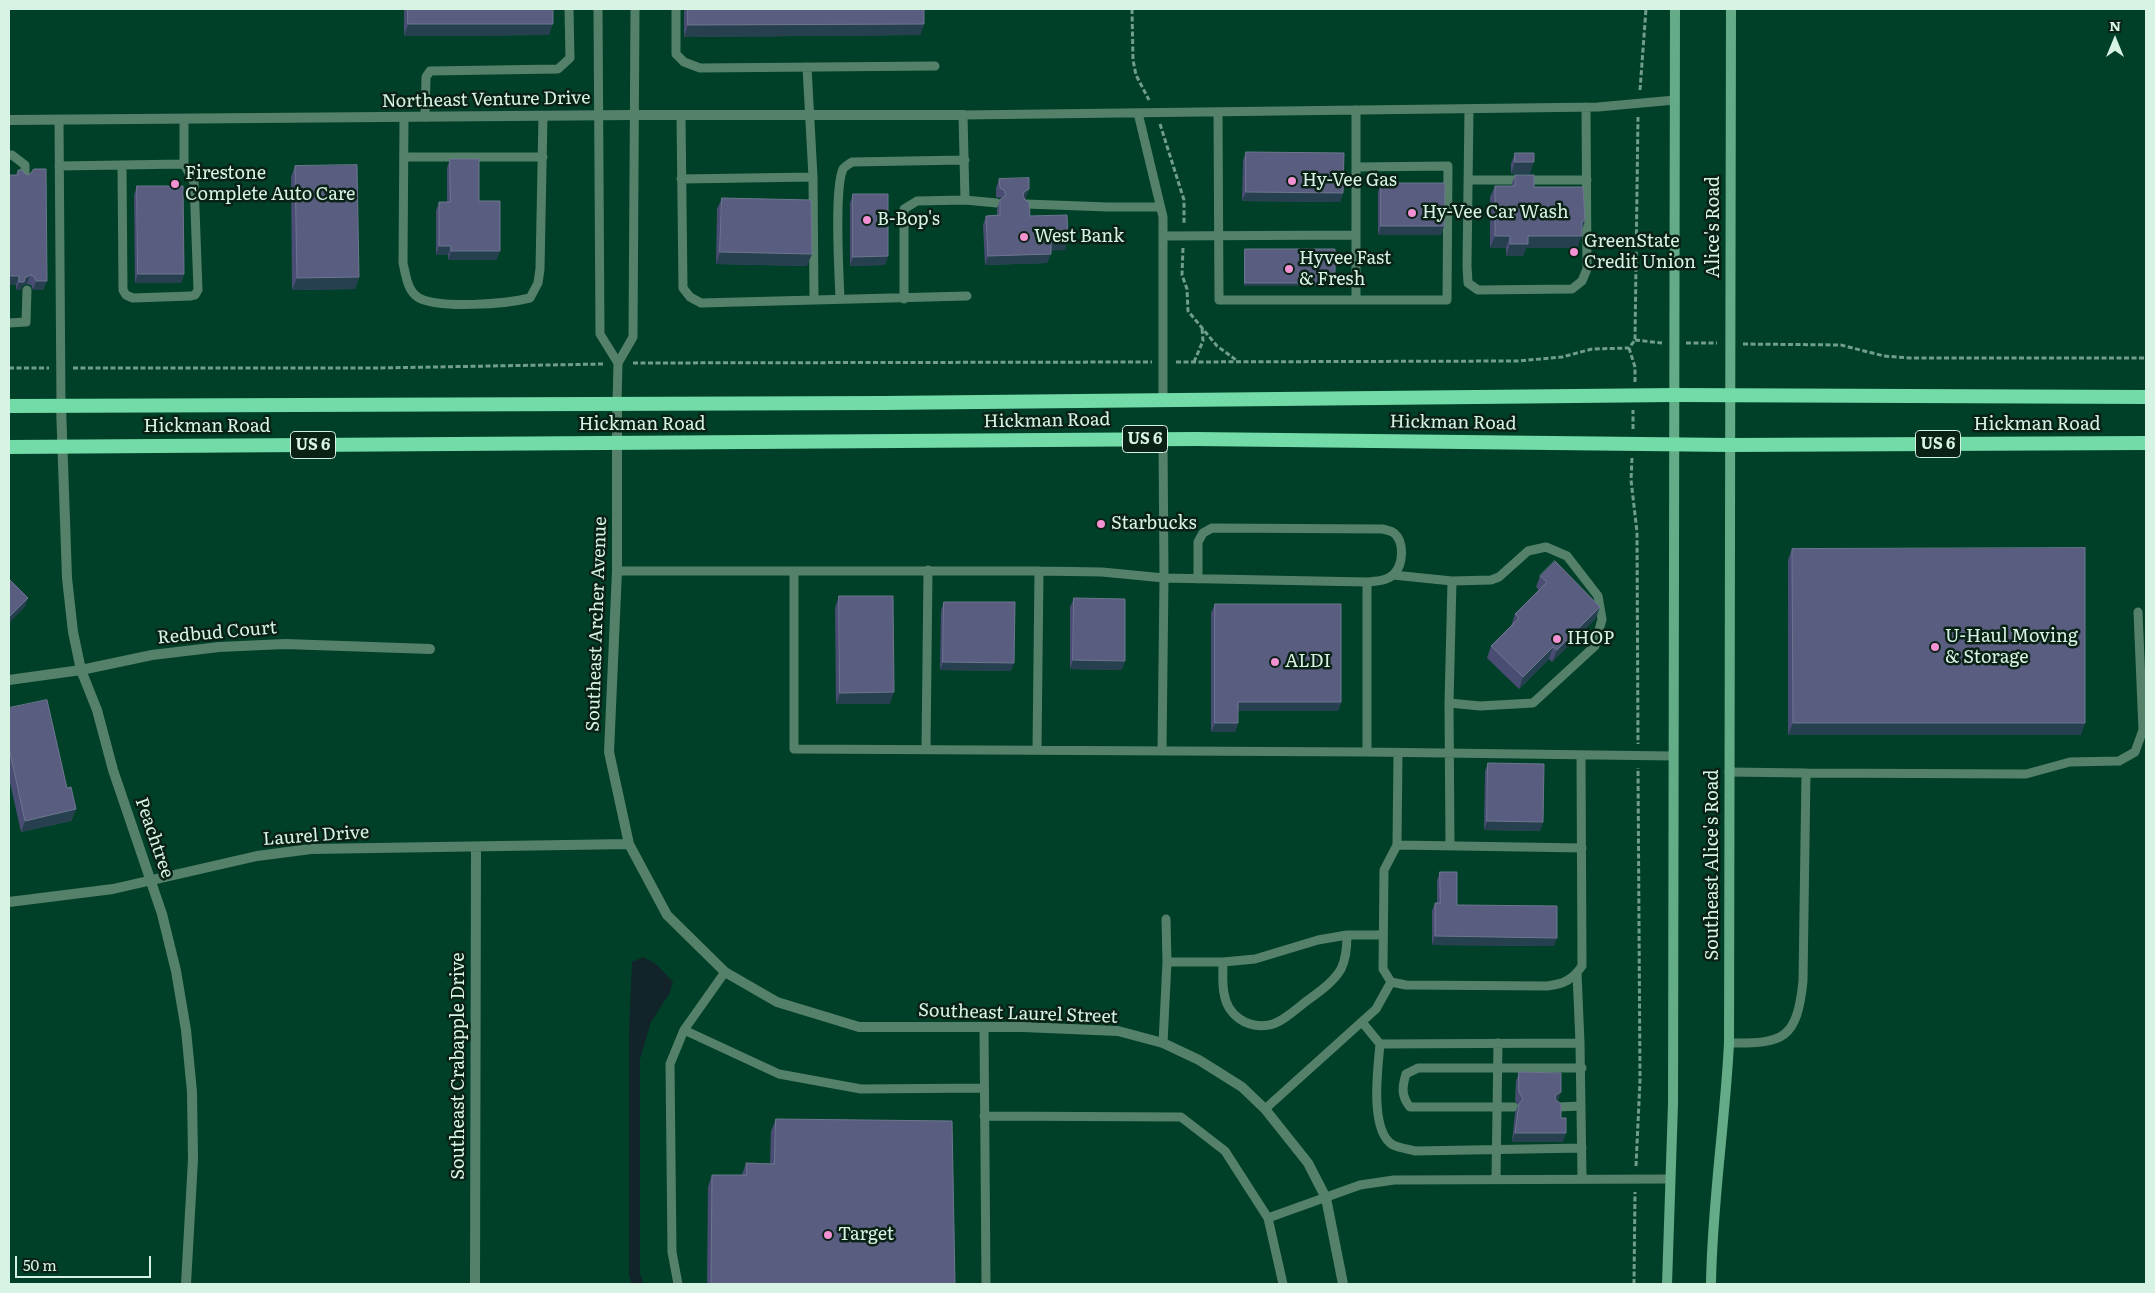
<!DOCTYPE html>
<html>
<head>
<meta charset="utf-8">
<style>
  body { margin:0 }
  #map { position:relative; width:2155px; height:1293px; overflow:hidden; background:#004028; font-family:Literata,serif }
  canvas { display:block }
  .frame { position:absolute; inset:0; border:10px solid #d7f3e4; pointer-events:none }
  .north { position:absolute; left:2090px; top:15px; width:50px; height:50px; -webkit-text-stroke:4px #0a2116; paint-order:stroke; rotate:0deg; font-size:14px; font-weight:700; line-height:20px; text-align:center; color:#d7f3e4 }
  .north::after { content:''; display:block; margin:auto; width:18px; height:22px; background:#d7f3e4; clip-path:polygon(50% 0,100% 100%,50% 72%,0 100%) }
  .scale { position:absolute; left:15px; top:1256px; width:136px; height:22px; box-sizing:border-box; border:2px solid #d7f3e4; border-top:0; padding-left:6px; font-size:15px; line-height:18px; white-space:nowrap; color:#d7f3e4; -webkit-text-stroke:4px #0a2116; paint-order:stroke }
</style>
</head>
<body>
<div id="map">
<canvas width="2155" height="1293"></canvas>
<div class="frame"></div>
<div class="north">N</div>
<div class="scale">50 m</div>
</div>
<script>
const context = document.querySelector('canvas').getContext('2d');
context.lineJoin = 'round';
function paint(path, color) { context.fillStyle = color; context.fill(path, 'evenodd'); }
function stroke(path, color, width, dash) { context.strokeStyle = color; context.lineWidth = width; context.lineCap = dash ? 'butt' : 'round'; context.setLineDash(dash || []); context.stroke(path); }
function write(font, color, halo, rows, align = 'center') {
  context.font = font + ' Literata,serif'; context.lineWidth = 5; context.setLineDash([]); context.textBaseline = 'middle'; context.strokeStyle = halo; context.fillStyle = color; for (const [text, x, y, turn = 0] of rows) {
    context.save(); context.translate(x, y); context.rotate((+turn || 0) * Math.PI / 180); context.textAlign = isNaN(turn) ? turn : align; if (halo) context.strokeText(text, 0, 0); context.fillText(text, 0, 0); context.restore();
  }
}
const water = new Path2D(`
  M643 957 656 964 673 982 669 994 651 1022 640 1059V1274L644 1284H632L629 1275V1031L632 962Z`);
const path = new Path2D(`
  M1132 9 1133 60 1136 75 1149 100
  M1640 90 1646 9
  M1160 124 1184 200V224
  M1183 248 1182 275 1187 289 1188 311 1217 346 1239 362
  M1635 340 1662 343
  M1686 343H1717
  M1743 344 1841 345 1884 356 1909 358H2146
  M1629 348 1635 367V382
  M1176 362 1518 361 1562 357 1592 349 1629 348 1635 340 1638 117
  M1194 362 1203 341 1202 328
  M633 363 1152 362
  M9 368H49
  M73 368H377L604 364
  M1633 429V410
  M1632 458 1631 480 1637 532 1638 744
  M1636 1166 1640 1080 1638 768
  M1634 1284 1635 1192`);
const service = new Path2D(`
  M598 9 600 334 618 363
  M676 9V54L684 62 700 68 935 66
  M807 67 813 177 814 300
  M1469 109 1467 266 1468 283 1478 290 1572 289 1582 281 1587 269 1586 107
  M1356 110V300
  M1218 112 1219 300H1447L1448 166 1356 167
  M1138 113 1163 217V400
  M681 115 683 288 690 297 701 303 967 296
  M404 117 403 263C406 275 407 291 419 298 441 309 505 304 530 298L538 283 540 269 543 116
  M425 117 426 77 430 71 558 69 570 58 569 9
  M59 120 61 406
  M9 155H12L25 165V178
  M404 157H543
  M59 166 184 164V119
  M122 166 123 290 126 295 133 298 191 296 195 295 198 290 194 182 184 164
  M681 179 813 177
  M1468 180H1587
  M997 203 965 200 963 115 1598 107 1675 100
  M1026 204 1108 207H1160
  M1164 236 1356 235
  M840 299C839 273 834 188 843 169 845 166 849 164 852 162L965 160
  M904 299V209L917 201 965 200
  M9 323 26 322 27 290
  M617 403 618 363 633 337 635 9
  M1163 439 1164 578 1367 582V752L1673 756
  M617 571H1039L1102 572 1164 578 1162 750
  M794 572V749L1367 752
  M1393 575 1452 581 1491 580 1499 577 1528 551 1546 547 1567 556 1598 596 1602 619 1595 646 1533 703 1480 706 1449 703
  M1198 579V542L1203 533 1212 528 1383 529C1386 530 1392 531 1394 533 1405 542 1403 565 1394 574 1387 581 1377 581 1367 582
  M926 749 928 570
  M1037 750 1039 571
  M1398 753 1397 845 1384 870 1383 969 1391 982 1406 985 1547 986C1564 984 1572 980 1582 966L1581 755
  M1806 773 2026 774 2070 762 2119 761 2135 752 2143 730 2138 612
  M1397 845 1582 848
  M1450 846 1449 703 1452 581
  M1167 962H1223L1255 959 1318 940 1347 935H1383
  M1223 962C1223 972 1222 984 1224 993 1227 1015 1247 1029 1269 1025 1281 1023 1294 1011 1304 1003 1316 994 1333 983 1341 969 1346 959 1347 946 1347 935
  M725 972 684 1030 779 1074 861 1089 984 1088
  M1362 1022 1380 1044 1580 1043 1577 973
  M984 1027 986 1284
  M1163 1043 1167 962 1166 919
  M1580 1043 1582 1177
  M1729 1043C1784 1044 1797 1039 1803 981L1806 773 1729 772
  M1380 1044C1378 1067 1369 1131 1393 1145 1399 1148 1408 1149 1415 1151L1582 1148
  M1514 1107H1410C1401 1096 1402 1087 1406 1074L1418 1068H1582
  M1558 1107 1581 1106
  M1265 1109 1376 1009 1391 982
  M984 1116 1181 1117 1225 1151 1268 1218 1283 1284
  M1496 1178 1498 1043
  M1268 1218 1360 1185 1394 1180 1670 1179
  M678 1284 672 1252 670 1064 684 1030`);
const minor = new Path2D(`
  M9 120 633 115H963
  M617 403V571L609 752 629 844 667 915 725 972 777 1002 859 1027H1023L1118 1031 1163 1043 1199 1060 1242 1087 1265 1109 1308 1163 1326 1198 1343 1284
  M61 406 67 578 73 632 81 670 97 710 113 770 162 914 176 971 186 1030 192 1092 193 1159 186 1284
  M9 680 81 670 152 655 219 647 285 644 430 649
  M9 902 113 889 257 856 311 849 629 844
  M475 1284 476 848`);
const secondary = new Path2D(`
  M1667 1284 1673 1104 1675 9
  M1711 1284C1712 1203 1725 1124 1729 1043L1731 9`);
const trunk = new Path2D(`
  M9 406 882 403 1674 395 2146 397
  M9 447 1195 439 1730 445 2146 443`);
const wall = new Path2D(`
  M404 9H553L549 35 404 36Z
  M685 9H924V24L920 35 684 37V11Z
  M1246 152 1343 193 1340 202 1242 201 1243 160Z
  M1515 153 1530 174H1511V164Z
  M450 159 479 201 500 251 496 260H448V255H436V211L439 202H447V168Z
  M295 166 359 277 355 289 292 290 291 177Z
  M18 170 47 281 43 290H33L31 285 27 284 22 286 21 290H16V285H9V175H16Z
  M1515 175 1534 187 1582 230 1577 248H1526L1523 256H1506V248H1490V197L1495 186H1511Z
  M999 179 1026 198 1025 199 1030 216 1065 250H1051V254L1047 263 985 265 983 225 986 216 997 215V209L1000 200 1001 199V198L996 197V188Z
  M1381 183 1444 226 1441 235H1378V192Z
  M137 186 184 274 181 283H135L134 195Z
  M853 194 888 256 885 265 850 266V203Z
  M722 198 807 266 716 264 717 209Z
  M1245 249 1334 286H1244V252Z
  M1792 549 2081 735H1788V560Z
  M1540 576 1596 618 1552 662 1549 659 1519 689 1487 658 1491 646 1511 626 1515 614 1539 590 1536 587Z
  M839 596 890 704H836L835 608Z
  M1074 598 1122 670 1070 669V607Z
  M944 602 1011 671 940 670 941 610Z
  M1215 604 1341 702 1338 711H1238V723L1235 732H1211V613Z
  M9 708 67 788 76 809 71 821 21 832 9 778Z
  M1488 763 1543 822 1540 831 1484 830 1485 771Z
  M1440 872 1457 905 1554 946 1432 945V911L1435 903H1437V880Z
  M1519 1072 1558 1101 1561 1118 1563 1142H1512L1515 1113 1518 1105 1515 1101 1516 1081Z
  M776 1119 955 1284H707L708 1187 712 1175H742L746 1163 770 1164 771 1131Z`);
const shadedWall = new Path2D(`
  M408 24H553L549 35 404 36Z
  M924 24 920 35 684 37 688 25Z
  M1515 162H1534L1530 174H1511Z
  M1029 189 1026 198 1021 200 1024 192Z
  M1246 192 1343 193 1340 202 1242 201Z
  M1582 221H1585L1581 233Z
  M1381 226H1444L1441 235H1378Z
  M1495 236H1510L1506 248H1490Z
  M1528 236H1582L1577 248H1526L1523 256H1506L1510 244Z
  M1068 241 1065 250 1048 251 1051 242Z
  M439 246H451L448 255H436Z
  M451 251H500L496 260H448Z
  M720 252 812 254 807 266 716 264Z
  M1051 254 1047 263 985 265 988 256Z
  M888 256 885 265 850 266 853 257Z
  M138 274H184L181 283H135Z
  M30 275 27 284 22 286 21 290H16L19 282Z
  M9 276H19L16 285H9Z
  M359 277 355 289 292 290 297 278Z
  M36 281H47L43 290H33Z
  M1245 283H1335L1334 286H1244Z
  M28 598 25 607 9 623V617Z
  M1600 607 1596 618 1552 662 1557 650Z
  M1553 647 1549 659 1519 689 1523 677Z
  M1073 660 1125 661 1122 670 1070 669Z
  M943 662 1014 663 1011 671 940 670Z
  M894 692 890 704H836L840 693Z
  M1238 702H1341L1338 711H1235Z
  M1215 723H1238L1235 732H1211Z
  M1793 723H2085L2081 735H1788Z
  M76 809 71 821 21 832 25 821Z
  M1487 821 1543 822 1540 831 1484 830Z
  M1435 936 1557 938 1554 946 1432 945Z
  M1561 1092 1558 1101 1553 1104 1556 1095Z
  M1515 1133H1566L1563 1142H1512Z`);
const building = new Path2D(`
  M408 9H553V24H408Z
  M688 9H924V24L688 25Z
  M1246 152 1344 153 1343 193 1246 192Z
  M1515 153H1534V162H1515Z
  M450 159H479V201H500V251H451V246H439V202H450Z
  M357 165 359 277 297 278 295 166Z
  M34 169H46L47 281H36L34 276 30 275 25 278 24 282H19V276H9V175H18V170H22L25 174 29 175Z
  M1515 175H1534V187H1583L1585 221H1582V236H1528V244H1510V236H1495V186H1515Z
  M1029 178V189L1024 192 1023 196 1025 200 1029 202 1030 216 1067 215 1068 241 1051 242V254L988 256 986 216 1000 215V200L1006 195 1004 190 1000 188 999 179Z
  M1381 183H1445L1444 226H1381Z
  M137 186H183L184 274H138Z
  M853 194H888V256L853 257Z
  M722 198 811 200 812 254 720 252Z
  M1245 249H1335V283H1245Z
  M2085 548V723H1793L1792 549Z
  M1555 561 1600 607 1557 650 1553 647 1523 677 1491 646 1519 618 1515 614 1547 582 1540 576Z
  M9 579 28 598 9 617Z
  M839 596H893L894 692 840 693Z
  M1074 598 1125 599V661L1073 660Z
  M944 602H1015L1014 663 943 662Z
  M1215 604H1341V702H1238V723H1215Z
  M47 700 67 788 71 787 76 809 25 821 9 748V708Z
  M1488 763 1544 764 1543 822 1487 821Z
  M1440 872H1457V905L1557 906V938L1435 936V903H1440Z
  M1519 1072 1561 1073V1092L1556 1095 1555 1099 1561 1104V1118H1566V1133H1515L1519 1104 1523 1099 1519 1092Z
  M776 1119 952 1121 955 1284H711L712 1175H747L746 1163 774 1164Z`);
const markers = [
  [1292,181,5,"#f491d3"],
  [175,184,5,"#f491d3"],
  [1412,213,5,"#f491d3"],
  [867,220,5,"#f491d3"],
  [1024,237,5,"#f491d3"],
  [1574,252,5,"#f491d3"],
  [1289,269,5,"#f491d3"],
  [1101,524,5,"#f491d3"],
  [1557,639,5,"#f491d3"],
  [1935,647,5,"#f491d3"],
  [1275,662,5,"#f491d3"],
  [828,1235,5,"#f491d3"]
];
const shields = [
  [1145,439,45],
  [1938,444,45],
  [313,445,45]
];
const shieldNames = [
  ["US 6",1145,439],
  ["US 6",1938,444],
  ["US 6",313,445]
];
const streetNames = [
  ["Northeast Venture Drive",486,100,-1],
  ["Alice's Road",1714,227,-90],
  ["Hickman Road",1047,421,-1],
  ["Hickman Road",1453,423,1],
  ["Hickman Road",642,425],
  ["Hickman Road",2037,425],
  ["Hickman Road",207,427],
  ["Southeast Archer Avenue",597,624,-88],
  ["Redbud Court",217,633,-5],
  ["Laurel Drive",316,836,-4],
  ["Peachtree",154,838,71],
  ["Southeast Alice's Road",1713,865,-90],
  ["Southeast Laurel Street",1018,1014,2],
  ["Southeast Crabapple Drive",459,1066,-90]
];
const poiNames = [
  ["Firestone",185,174],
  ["Complete Auto Care",185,195],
  ["Hy-Vee Gas",1302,181],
  ["Hy-Vee Car Wash",1422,213],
  ["B-Bop's",877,220],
  ["West Bank",1034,237],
  ["GreenState",1584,242],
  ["Credit Union",1584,263],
  ["Hyvee Fast",1299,259],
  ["& Fresh",1299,280],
  ["Starbucks",1111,524],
  ["U-Haul Moving",1945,637],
  ["& Storage",1945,658],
  ["IHOP",1567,639],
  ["ALDI",1285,662],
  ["Target",838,1235]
];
paint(water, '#12242a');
stroke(path, '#709e8a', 3, [5, 2.5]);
stroke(service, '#55816a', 9);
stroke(minor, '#55816a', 10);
stroke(secondary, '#64ab88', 10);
stroke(trunk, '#72dba8', 14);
paint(wall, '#4a4d73');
paint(shadedWall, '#264050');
paint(building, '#595e80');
stroke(building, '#6d768f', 1);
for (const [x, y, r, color] of markers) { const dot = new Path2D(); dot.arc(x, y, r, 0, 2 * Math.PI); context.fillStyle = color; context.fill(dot); stroke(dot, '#0a2116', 2); }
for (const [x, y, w] of shields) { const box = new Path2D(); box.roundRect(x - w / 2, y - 13.5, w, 27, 4); context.fillStyle = '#0a2116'; context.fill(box); stroke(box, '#d7f3e4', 1); }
write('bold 16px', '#d7f3e4', null, shieldNames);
write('18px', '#d7f3e4', '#0a2116', streetNames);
write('18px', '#d7f3e4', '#0a2116', poiNames, 'left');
</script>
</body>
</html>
